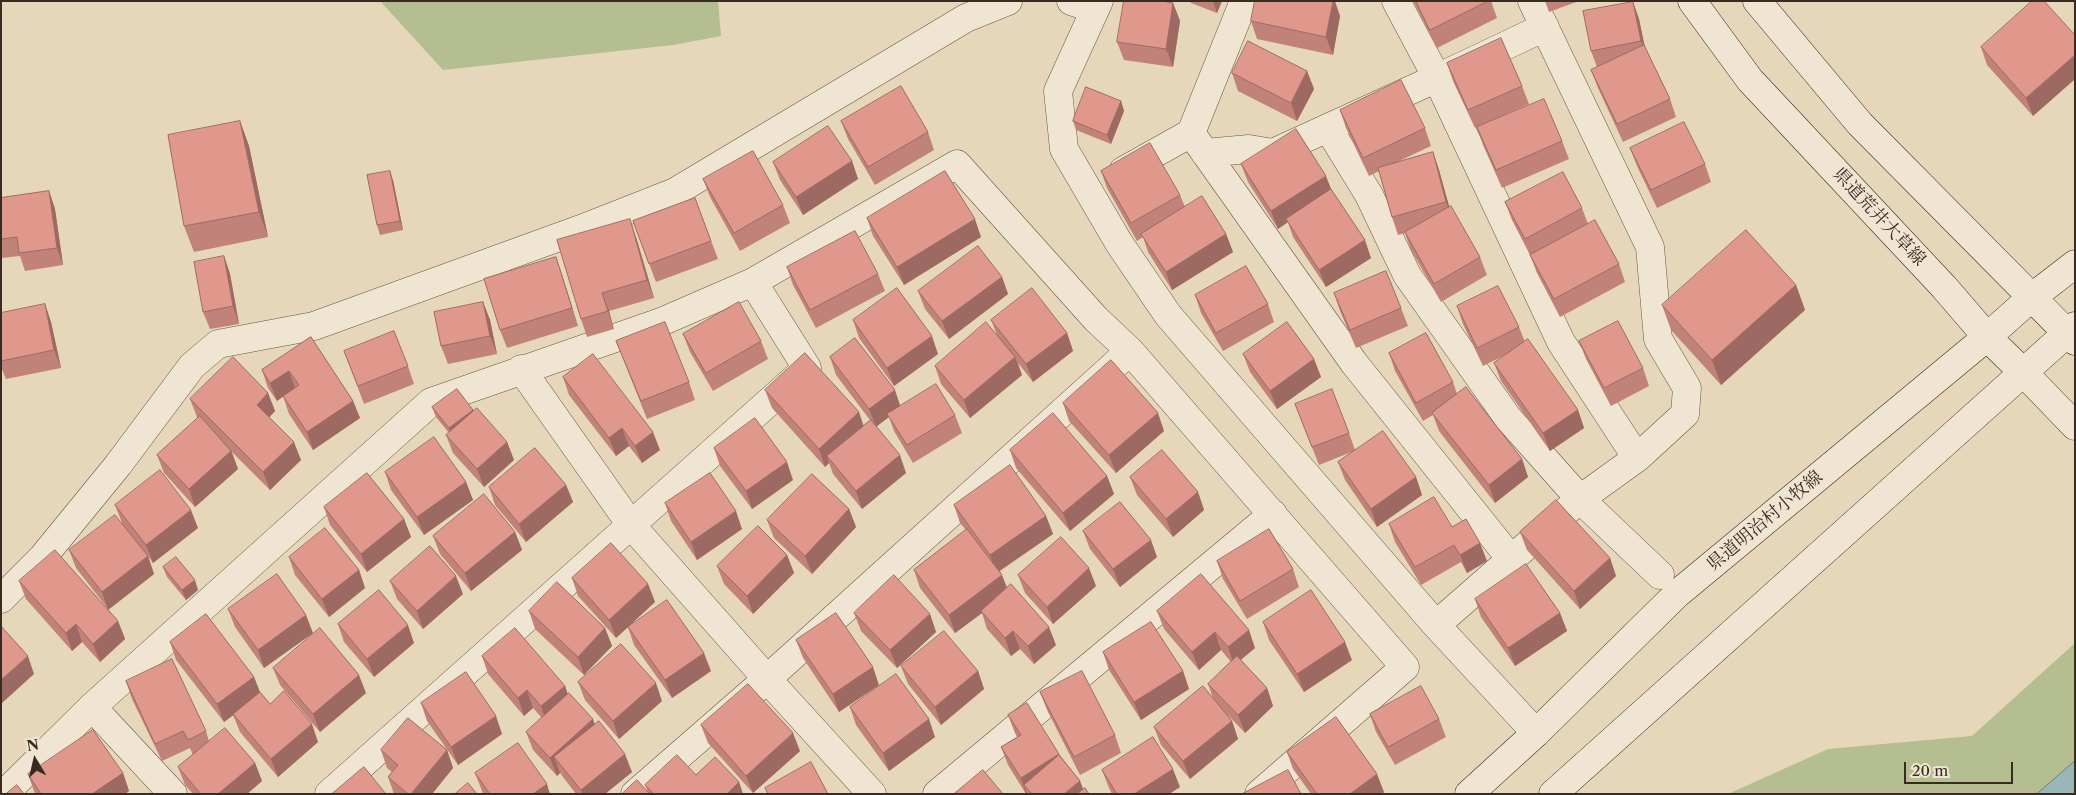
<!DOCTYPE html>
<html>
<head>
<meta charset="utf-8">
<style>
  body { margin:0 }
  #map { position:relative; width:2076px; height:795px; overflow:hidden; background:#e6d7ba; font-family:"Libre Caslon Text",serif }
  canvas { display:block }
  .frame { position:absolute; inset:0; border:2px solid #392b1f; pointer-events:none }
  .north { position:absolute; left:10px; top:735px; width:50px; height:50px; -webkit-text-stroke:4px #efe5d2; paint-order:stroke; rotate:351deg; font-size:14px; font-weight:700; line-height:20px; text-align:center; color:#392b1f }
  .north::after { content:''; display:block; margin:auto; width:18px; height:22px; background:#392b1f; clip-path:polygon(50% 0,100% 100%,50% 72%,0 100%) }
  .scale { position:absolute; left:1904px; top:762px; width:109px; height:22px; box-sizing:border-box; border:2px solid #392b1f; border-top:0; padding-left:6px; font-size:15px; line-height:18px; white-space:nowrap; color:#392b1f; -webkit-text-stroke:4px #efe5d2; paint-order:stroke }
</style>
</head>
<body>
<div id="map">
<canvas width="2076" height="795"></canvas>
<div class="frame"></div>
<div class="north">N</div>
<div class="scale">20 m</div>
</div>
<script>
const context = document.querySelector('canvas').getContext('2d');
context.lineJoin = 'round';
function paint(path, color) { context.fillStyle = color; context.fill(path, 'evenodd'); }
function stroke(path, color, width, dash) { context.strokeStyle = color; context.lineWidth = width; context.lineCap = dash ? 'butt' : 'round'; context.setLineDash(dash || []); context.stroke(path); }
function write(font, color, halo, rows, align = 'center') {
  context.font = font + ' "Libre Caslon Text","Noto Serif JP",serif'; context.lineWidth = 4.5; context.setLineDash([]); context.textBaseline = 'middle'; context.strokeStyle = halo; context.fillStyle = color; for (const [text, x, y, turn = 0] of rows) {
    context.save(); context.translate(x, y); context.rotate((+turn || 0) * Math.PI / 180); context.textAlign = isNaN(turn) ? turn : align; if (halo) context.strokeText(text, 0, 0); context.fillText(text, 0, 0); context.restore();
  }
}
const green = new Path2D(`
  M380 1H718L721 36 673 45 443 70Z
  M2075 643V794H1728L1828 749 1972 736Z`);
const water = new Path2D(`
  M2075 761V794H2037Z`);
const street = new Path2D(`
  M1071 1 1094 9
  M1099 1 1058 91 1064 149 1119 243 1168 315 1436 625 1536 733
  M1244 1 1191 133 1354 363 1511 559
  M1545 27 1437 78 1561 342 1637 458
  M1328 128 1369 195 1407 275 1508 418 1580 499 1660 575
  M1205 153 1249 149 1273 153 1437 78 1396 1
  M1123 171 1191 133
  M521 369 631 525 767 679 872 794
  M1 599 42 558 118 465 192 366 218 344 314 326 581 229 675 192 966 18 1008 1
  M1436 625 1580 499 1637 458 1685 414 1687 388 1658 339 1650 247 1532 1
  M92 707 173 794
  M4 794 92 707 431 402 661 322 753 282 957 164 1096 319 1130 351 1405 667 1259 794
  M329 794 807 368 753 282
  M635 794 767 679 1130 351
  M937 794 1273 514`);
const secondary = new Path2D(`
  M1692 1 1750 80 1944 287 1987 337 2023 372 2075 426
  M1757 1 1860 124 2075 341
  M1469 794 1536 733 1677 594 1987 337 2031 298 2075 264
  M1553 794 2075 326`);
const wall = new Path2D(`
  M1190 1H1222L1217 13 1191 3Z
  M1413 1H1491L1497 18 1437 48Z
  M1545 1H1579L1549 12Z
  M1633 2 1639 19 1645 47 1670 99 1676 117 1623 142 1598 88 1591 70 1597 67 1591 51Z
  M1173 3 1180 21 1173 67 1124 60 1117 42Z
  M1340 16 1333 55 1257 39 1251 21Z
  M2075 35V79L2033 116 1987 65 1981 47Z
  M1447 63 1522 86 1529 104 1475 128 1453 81Z
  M1307 71 1314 89 1297 121 1238 91 1232 73Z
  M1121 101 1124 111 1111 144 1076 130 1073 121Z
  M1340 110 1425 128 1431 146 1397 162 1433 152 1439 170 1449 207 1480 257 1487 275 1441 302 1411 250 1405 233 1398 235 1392 217 1379 171 1369 176 1346 128Z
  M240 121 249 146 268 237 194 252 184 226Z
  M841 121 928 132 934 150 875 185 848 139Z
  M1477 127 1562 141 1569 159 1502 188 1483 145Z
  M1630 148 1705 164 1711 182 1657 208 1637 166Z
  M852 161 858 179 803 215 780 180 773 162Z
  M1241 164 1331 189 1371 258 1326 287 1293 237 1288 222 1278 229 1248 182Z
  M1101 171 1180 195 1185 207 1226 234 1233 252 1172 290 1148 252 1143 237 1137 241 1107 188Z
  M703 179 783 205 790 223 740 251 710 197Z
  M393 180 403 230 380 235 377 225Z
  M49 191 55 209 63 265 25 271 20 256 1 258V198Z
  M695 198 718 259 656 282 633 221Z
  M1505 202 1582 208 1588 224 1619 264 1625 282 1560 317 1537 273 1530 255 1512 220Z
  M867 218 981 237 904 285 873 236Z
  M636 237 654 298 609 311 614 329 587 337 581 319Z
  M224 256 230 274 239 324 210 329 203 312Z
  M787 267 878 274 885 291 816 328 793 285Z
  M562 275 578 326 507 348 500 330Z
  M1002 277 1008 294 949 339 925 309 918 291Z
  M1796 285 1805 310 1721 385 1671 330 1662 305Z
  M1334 293 1401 308 1408 326 1356 348 1340 311Z
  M1195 295 1268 304 1274 322 1223 351 1201 313Z
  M483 302 490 320 497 354 448 364 441 346Z
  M45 304 51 322 61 368 6 379 1 367V361Z
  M1457 306 1519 327 1525 342 1578 410 1584 428 1550 451 1501 381 1494 363 1509 353 1483 366 1463 324Z
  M853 320 938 354 894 386 859 338Z
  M991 320 1067 333 1073 351 1033 382 1018 363 1022 375 970 418 941 384 935 366 997 335Z
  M683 334 761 341 768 359 713 391 690 352Z
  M311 337 353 401 360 418 313 450 289 414 283 396 277 401 268 388 262 370Z
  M616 341 689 382 695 400 647 419Z
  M1579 341 1643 368 1649 386 1611 406 1586 359Z
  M344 351 408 366 414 384 364 404Z
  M1389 353 1453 382 1457 394 1522 459 1528 477 1495 503 1439 431 1433 415 1423 421 1395 371Z
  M1243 354 1314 359 1321 377 1277 409 1250 372Z
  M830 357 900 406 955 415 962 433 913 463 894 431 889 417 876 426 906 473 862 509 833 474 829 463 825 467 772 408 765 390 864 426 870 420 836 375Z
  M563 377 660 450 642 463 629 446 616 456 569 395Z
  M268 393 275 411 269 417 301 460 270 490 232 452 238 469 195 507 164 473 157 455 198 418 197 417 190 399Z
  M1063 403 1164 431 1116 473 1069 421Z
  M1295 404 1349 433 1355 450 1416 477 1422 495 1377 527 1345 480 1338 462 1354 451 1319 465Z
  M432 407 473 410 507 442 514 460 484 487 453 453 446 435 449 433 436 417Z
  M714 448 793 480 752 509 720 466Z
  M1010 450 1107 476 1114 494 1070 531 1016 468Z
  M385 472 466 482 473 500 424 535 391 490Z
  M1130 477 1198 492 1204 510 1173 537 1137 495Z
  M566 485 573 502 526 542 495 505 489 487Z
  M665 503 742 529 697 560 671 521Z
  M115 505 198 528 153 563 148 556 154 574 108 610 118 621 125 639 100 662 82 642 72 651 26 599 19 581 108 609 76 568 69 550 122 523Z
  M954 505 1046 516 1053 534 1000 571 1007 588 1056 645 1034 664 1020 649 1011 656 987 629 982 613 955 633 920 588 914 570 966 530 960 523Z
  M324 507 404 519 411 537 367 572 330 525Z
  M849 509 856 527 812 574 774 538 767 520Z
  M1389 524 1452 527 1487 561 1467 573 1461 562 1421 585 1395 542Z
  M1083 531 1157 557 1120 587 1090 549Z
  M515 532 522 550 471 591 440 554 433 536Z
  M1520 532 1610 558 1616 576 1580 609 1527 550Z
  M787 555 794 573 753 614 724 584 717 566Z
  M289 557 359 570 365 588 329 617 295 575Z
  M1217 561 1293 569 1299 587 1247 619 1223 579Z
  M163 567 198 590 186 600 167 577Z
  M1018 575 1096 586 1053 624 1025 593Z
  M572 578 648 584 655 602 629 626 711 671 672 698 634 645 628 627 616 638 578 596Z
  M390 581 463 594 423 629 397 599Z
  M1475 599 1560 613 1567 631 1515 666 1481 617Z
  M228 609 313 633 264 668 235 627Z
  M529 611 605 628 612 646 584 675 535 629Z
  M1157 611 1255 648 1241 660 1267 688 1273 706 1245 733 1227 714 1232 721 1238 739 1190 779 1161 745 1154 727 1213 698 1208 684 1231 662 1221 650 1199 670 1164 629Z
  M854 613 930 614 936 632 897 668 861 631Z
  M1263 622 1352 660 1304 692 1269 640Z
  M338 624 414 643 374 677 344 642Z
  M796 640 879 685 839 712 803 658Z
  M170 642 254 677 260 692 270 704 318 742 278 777 240 732 233 715 224 722 176 660Z
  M1103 652 1183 671 1189 689 1141 720 1109 670Z
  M482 656 565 686 568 695 595 725 632 772 605 794H576L560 773 557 776 533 750 526 732 542 718 533 708 524 716 488 674Z
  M901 666 978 671 984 689 941 725 908 684Z
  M273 668 366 693 320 732 280 685Z
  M126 681 206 731 209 741 255 763 262 781 247 794H193L185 785 178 767 193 755 190 748 162 761 132 699Z
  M578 682 662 701 619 739 585 700Z
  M1040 692 1115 735 1121 753 1080 775 1047 710Z
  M421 703 502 734 458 765 427 721Z
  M850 707 935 737 889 771 856 725Z
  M1370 714 1439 719 1446 737 1395 765 1376 732Z
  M1008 715 1059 754 1080 781 1083 789 1089 794H1026L1008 765 1001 747 1017 737 1015 733Z
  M701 725 800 751 753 793 708 743Z
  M381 750H447L453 768 432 794H394L388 777 392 772 387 768Z
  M1287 752 1384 792 1382 794H1311L1293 769Z
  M1102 770 1180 787 1169 794H1112L1109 788Z
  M123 773 129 791 125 794H35L28 774Z
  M475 773 550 794H483L482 791Z
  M696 775 739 782 743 794H622L648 792 645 785Z`);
const shadedWall = new Path2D(`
  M1213 1H1222L1217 13Z
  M1333 1H1335L1340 16 1333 55 1326 37Z
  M1633 2 1639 19 1647 59 1641 41Z
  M1173 3 1180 21 1173 67 1166 49Z
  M2075 55V79L2033 116 2026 98Z
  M1307 71 1314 89 1297 121 1291 103Z
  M1121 101 1124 111 1111 144 1107 135Z
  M240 121 249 146 268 237 259 212Z
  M1433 152 1439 170 1453 220 1446 202Z
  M852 161 858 179 803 215 796 197Z
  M390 171 393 180 403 230 400 221Z
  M1326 176 1333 194 1286 219 1288 222 1278 229 1271 211Z
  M49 191 55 209 63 265 57 248Z
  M630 219 636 237 654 298 647 280Z
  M975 219 981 237 904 285 897 267Z
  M1226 234 1233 252 1172 290 1166 272Z
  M1365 240 1371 258 1326 287 1319 270Z
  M224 256 230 274 239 324 233 306Z
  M556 257 562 275 578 326 572 308Z
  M1002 277 1008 294 949 339 942 321Z
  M1796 285 1805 310 1721 385 1712 360Z
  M602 293 609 311 614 329Z
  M483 302 490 320 497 354 490 336Z
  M45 304 51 322 61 368 54 350Z
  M1067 333 1073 351 1033 382 1026 364Z
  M932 336 938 354 894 386 887 368Z
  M1015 357 1022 375 970 418 964 400Z
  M1314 359 1321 377 1277 409 1270 391Z
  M289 371 295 388 277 401 270 383Z
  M895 390 901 408 887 414 889 417 876 427 869 409Z
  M268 393 275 411 264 423 257 405Z
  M353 401 360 418 313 450 307 432Z
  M473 410 477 419 452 437 449 428Z
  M1578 410 1584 428 1550 451 1543 433Z
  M859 412 865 430 827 456 829 463 825 467 819 449Z
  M1158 413 1164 431 1116 473 1109 455Z
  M622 428 629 446 616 456 609 438Z
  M653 432 660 450 642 463 635 446Z
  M294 442 301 460 270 490 263 472Z
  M507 442 514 460 484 487 477 469Z
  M231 451 238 469 195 507 189 489Z
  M900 455 906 473 862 509 856 491Z
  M1522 459 1528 477 1495 503 1489 485Z
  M787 462 793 480 752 509 746 491Z
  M1107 476 1114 494 1070 531 1063 513Z
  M1416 477 1422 495 1377 527 1371 509Z
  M466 482 473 500 424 535 417 517Z
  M566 485 573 502 526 542 519 524Z
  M1198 492 1204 510 1173 537 1166 519Z
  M849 509 856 527 812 574 805 556Z
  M191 510 198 528 153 563 146 545Z
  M736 511 742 529 697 560 691 542Z
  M1046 516 1053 534 996 573 990 555Z
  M404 519 411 537 367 572 361 554Z
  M515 532 522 550 471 591 465 573Z
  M1151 540 1157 557 1120 587 1113 569Z
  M1480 543 1487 561 1467 573 1460 555Z
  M787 555 794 573 753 614 747 596Z
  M148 556 154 574 108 610 102 592Z
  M1610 558 1616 576 1580 609 1574 591Z
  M1089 568 1096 586 1053 624 1047 607Z
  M359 570 365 588 329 617 322 599Z
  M1002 575 1009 593 981 611 982 613 955 633 949 615Z
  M456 576 463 594 423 629 417 611Z
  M195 580 198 590 186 600 182 590Z
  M648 584 655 602 616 638 609 620Z
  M1560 613 1567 631 1515 666 1508 648Z
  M930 614 936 632 897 668 890 650Z
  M306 615 313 633 264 668 258 650Z
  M118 621 125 639 100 662 93 644Z
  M76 624 82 642 72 651 66 633Z
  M408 625 414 643 374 677 367 659Z
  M1049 627 1056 645 1034 664 1028 646Z
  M605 628 612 646 584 675 578 657Z
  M1249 630 1255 648 1234 665 1228 647Z
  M1013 631 1020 649 1011 656 1005 638Z
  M1215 632 1221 650 1199 670 1192 652Z
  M1345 642 1352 660 1304 692 1297 674Z
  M704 653 711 671 672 698 665 680Z
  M28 656 34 674 1 704V680Z
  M873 667 879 685 839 712 833 694Z
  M978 671 984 689 941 725 935 707Z
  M1183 671 1189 689 1141 720 1134 702Z
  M359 675 366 693 320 732 313 714Z
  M254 677 261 695 224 722 217 704Z
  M656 683 662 701 619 739 613 721Z
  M565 686 571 704 547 724 541 706Z
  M1267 688 1273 706 1245 733 1238 715Z
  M527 690 533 708 524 716 518 698Z
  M496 716 502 734 458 765 451 747Z
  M593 719 599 737 554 757 560 773 557 776 550 758Z
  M929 719 935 737 889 771 883 753Z
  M1232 721 1238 739 1190 779 1183 761Z
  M312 724 318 742 278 777 271 759Z
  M793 733 800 751 753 793 746 776Z
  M447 750 453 768 432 794H411Z
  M625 754 632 772 605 794H583L581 790Z
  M1059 754 1065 772 1024 785 1027 794H1026L1021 778Z
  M255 763 262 781 247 794H218Z
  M1173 769 1180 787 1169 794H1134Z
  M123 773 129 791 125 794H92Z
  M1377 774 1384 792 1382 794H1350Z
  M1080 781 1085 794H1064Z
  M739 782 743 794H727Z
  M547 784 550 794H533Z`);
const building = new Path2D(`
  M1124 1H1162L1173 3 1166 49 1117 42Z
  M1255 1H1333L1326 37 1251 21Z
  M1416 1H1488L1430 30Z
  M2032 1H2044L2075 35V55L2026 98 1981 47Z
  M1633 2 1641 41 1591 51 1583 11Z
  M1501 38 1522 86 1468 110 1447 63Z
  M1248 41 1307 71 1291 103 1232 73Z
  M1644 45 1670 99 1617 124 1591 70Z
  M1401 80 1425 128 1363 158 1340 110Z
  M901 86 928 132 868 167 841 121Z
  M1086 87 1121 101 1107 135 1073 121Z
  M1544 99 1562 141 1496 170 1477 127Z
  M240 121 259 212 184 226 168 135Z
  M1684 122 1705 164 1651 190 1630 148Z
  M828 126 852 161 796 197 773 162Z
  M1296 129 1326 176 1271 211 1241 164Z
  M1150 143 1180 195 1131 223 1101 171Z
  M753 151 783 205 734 233 703 179Z
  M1433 152 1446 202 1392 217 1378 168Z
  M390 171 400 221 377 225 367 175Z
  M945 171 975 219 897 267 867 218Z
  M1563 172 1582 208 1525 239 1505 202Z
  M1331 189 1365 240 1319 270 1286 219Z
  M49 191 57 248 19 253 17 237 1 239V198Z
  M1202 196 1226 234 1166 272 1141 234Z
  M695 198 711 241 649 264 633 221Z
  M1451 206 1480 257 1434 284 1405 232Z
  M630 219 647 280 602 293 608 311 581 319 557 240Z
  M1595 220 1619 264 1554 299 1530 255Z
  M1746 230 1796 285 1712 360 1662 305Z
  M855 231 878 274 810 310 787 267Z
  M978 246 1002 277 942 321 918 291Z
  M224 256 233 306 203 312 194 262Z
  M556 257 572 308 500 330 484 279Z
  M1246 266 1268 304 1216 333 1195 295Z
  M1386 271 1401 308 1350 330 1334 293Z
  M1498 286 1519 327 1477 348 1457 306Z
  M897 288 932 336 887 368 853 320Z
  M1032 288 1067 333 1026 364 991 320Z
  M483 302 490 336 441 346 434 312Z
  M739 302 761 341 706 373 683 334Z
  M45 304 54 350 1 361V313Z
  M1618 321 1643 368 1604 388 1579 341Z
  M665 322 689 382 641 401 616 341Z
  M986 322 1015 357 964 400 935 366Z
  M1287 322 1314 359 1270 391 1243 354Z
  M394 331 408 366 358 386 344 351Z
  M1426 333 1453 382 1416 403 1389 353Z
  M311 337 353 401 307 432 283 396 299 385 289 371 270 383 262 370Z
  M855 338 895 390 869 409 830 357Z
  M1528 339 1578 410 1543 433 1494 363Z
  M805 353 859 412 819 449 765 390Z
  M593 354 653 432 635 446 622 428 609 438 563 377Z
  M233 357 268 393 257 405 294 442 263 472 190 399Z
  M1111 360 1158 413 1109 455 1063 403Z
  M936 384 955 415 907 445 887 414Z
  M1466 387 1522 459 1489 485 1432 413Z
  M457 389 473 410 449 428 432 407Z
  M1332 389 1349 433 1312 447 1295 404Z
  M477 408 507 442 477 469 446 435Z
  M1053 413 1107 476 1063 513 1010 450Z
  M200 416 231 451 189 489 157 455Z
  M755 418 787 462 746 491 714 448Z
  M871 420 900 455 856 491 827 456Z
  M1383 431 1416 477 1371 509 1338 462Z
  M434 437 466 482 417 517 385 472Z
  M535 448 566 485 519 524 489 487Z
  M1162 450 1198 492 1166 519 1130 477Z
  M1010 465 1046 516 990 555 954 505Z
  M160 470 191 510 146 545 115 505Z
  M367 473 404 519 361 554 324 507Z
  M710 473 736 511 691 542 665 503Z
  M812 474 849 509 805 556 767 520Z
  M484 494 515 532 465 573 433 536Z
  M1434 497 1452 527 1466 519 1480 543 1460 555 1454 545 1415 567 1389 524Z
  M1556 500 1610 558 1574 591 1520 532Z
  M1120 502 1151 540 1113 569 1083 531Z
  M115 515 148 556 102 592 69 550Z
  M758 526 787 555 747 596 717 566Z
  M325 528 359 570 322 599 289 557Z
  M967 529 1002 575 949 615 914 570Z
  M1269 529 1293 569 1240 601 1217 561Z
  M1061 537 1089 568 1047 607 1018 575Z
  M611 543 648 584 609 620 572 578Z
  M430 546 456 576 417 611 390 581Z
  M55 550 118 621 93 644 76 624 66 633 19 581Z
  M176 557 195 580 182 590 163 567Z
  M1526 564 1560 613 1508 648 1475 599Z
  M277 574 306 615 258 650 228 609Z
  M1201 574 1249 630 1228 647 1215 632 1192 652 1157 611Z
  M894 575 930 614 890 650 854 613Z
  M557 582 605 628 578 657 529 611Z
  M1011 584 1049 627 1028 646 1013 631 1005 638 981 611Z
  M379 590 408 625 367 659 338 624Z
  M1311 590 1345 642 1297 674 1263 622Z
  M667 600 704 653 665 680 628 627Z
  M836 613 873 667 833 694 796 640Z
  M206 614 254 677 217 704 170 642Z
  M1151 622 1183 671 1134 702 1103 652Z
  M1 626 28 656 1 680Z
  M320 628 359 675 313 714 273 668Z
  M515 628 565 686 541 706 527 690 518 698 482 656Z
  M944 631 978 671 935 707 901 666Z
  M621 644 656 683 613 721 578 682Z
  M1237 656 1267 688 1238 715 1208 684Z
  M172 659 206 731 188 740 183 731 155 744 126 681Z
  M1082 671 1115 735 1074 757 1040 692Z
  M466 672 496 716 451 747 421 703Z
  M896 674 929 719 883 753 850 707Z
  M748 684 793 733 746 776 701 725Z
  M1203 686 1232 721 1183 761 1154 727Z
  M1421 686 1439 719 1388 747 1370 714Z
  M284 691 312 724 271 759 233 714 260 692 270 704Z
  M569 693 593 719 550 758 526 732Z
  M1027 703 1059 754 1021 778 1001 747 1021 735 1008 715Z
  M1336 717 1377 774 1350 794H1317L1287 752Z
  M408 718 447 750 411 794H408L388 777 398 765 381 750Z
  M599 721 625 754 581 790 554 757Z
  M225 728 255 763 218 794H201L178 767Z
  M93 730 123 773 92 794H41L28 774Z
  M1153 737 1173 769 1134 794H1117L1102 770Z
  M518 743 547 784 533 794H490L475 773Z
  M677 755 696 775 715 757 739 782 727 794H654L645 785Z
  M1059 755 1080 781 1064 794H1032L1024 785Z
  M811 762 828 794H768L765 788Z
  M364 767 386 794H332Z
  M983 770 1003 794H954Z
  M1288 770 1301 794H1242Z
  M637 780 650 794H622Z
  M468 783 477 794H455Z
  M17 785 24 794H6Z
  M1085 788 1089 794H1077Z`);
const streetNames = [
  ["県道荒井大草線",1879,217,47],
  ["県道明治村小牧線",1765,521,-40]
];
paint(green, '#b5be90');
paint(water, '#99b7b9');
stroke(water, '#737f7b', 1);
stroke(street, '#645646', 29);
stroke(secondary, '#392b1f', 29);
stroke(street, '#efe5d2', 28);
stroke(secondary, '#efe5d2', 28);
paint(wall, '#c18379');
paint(shadedWall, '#9d6a63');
paint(building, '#e0988d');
stroke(building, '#9d6a63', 1);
write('18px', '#392b1f', '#efe5d2', streetNames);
</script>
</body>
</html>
